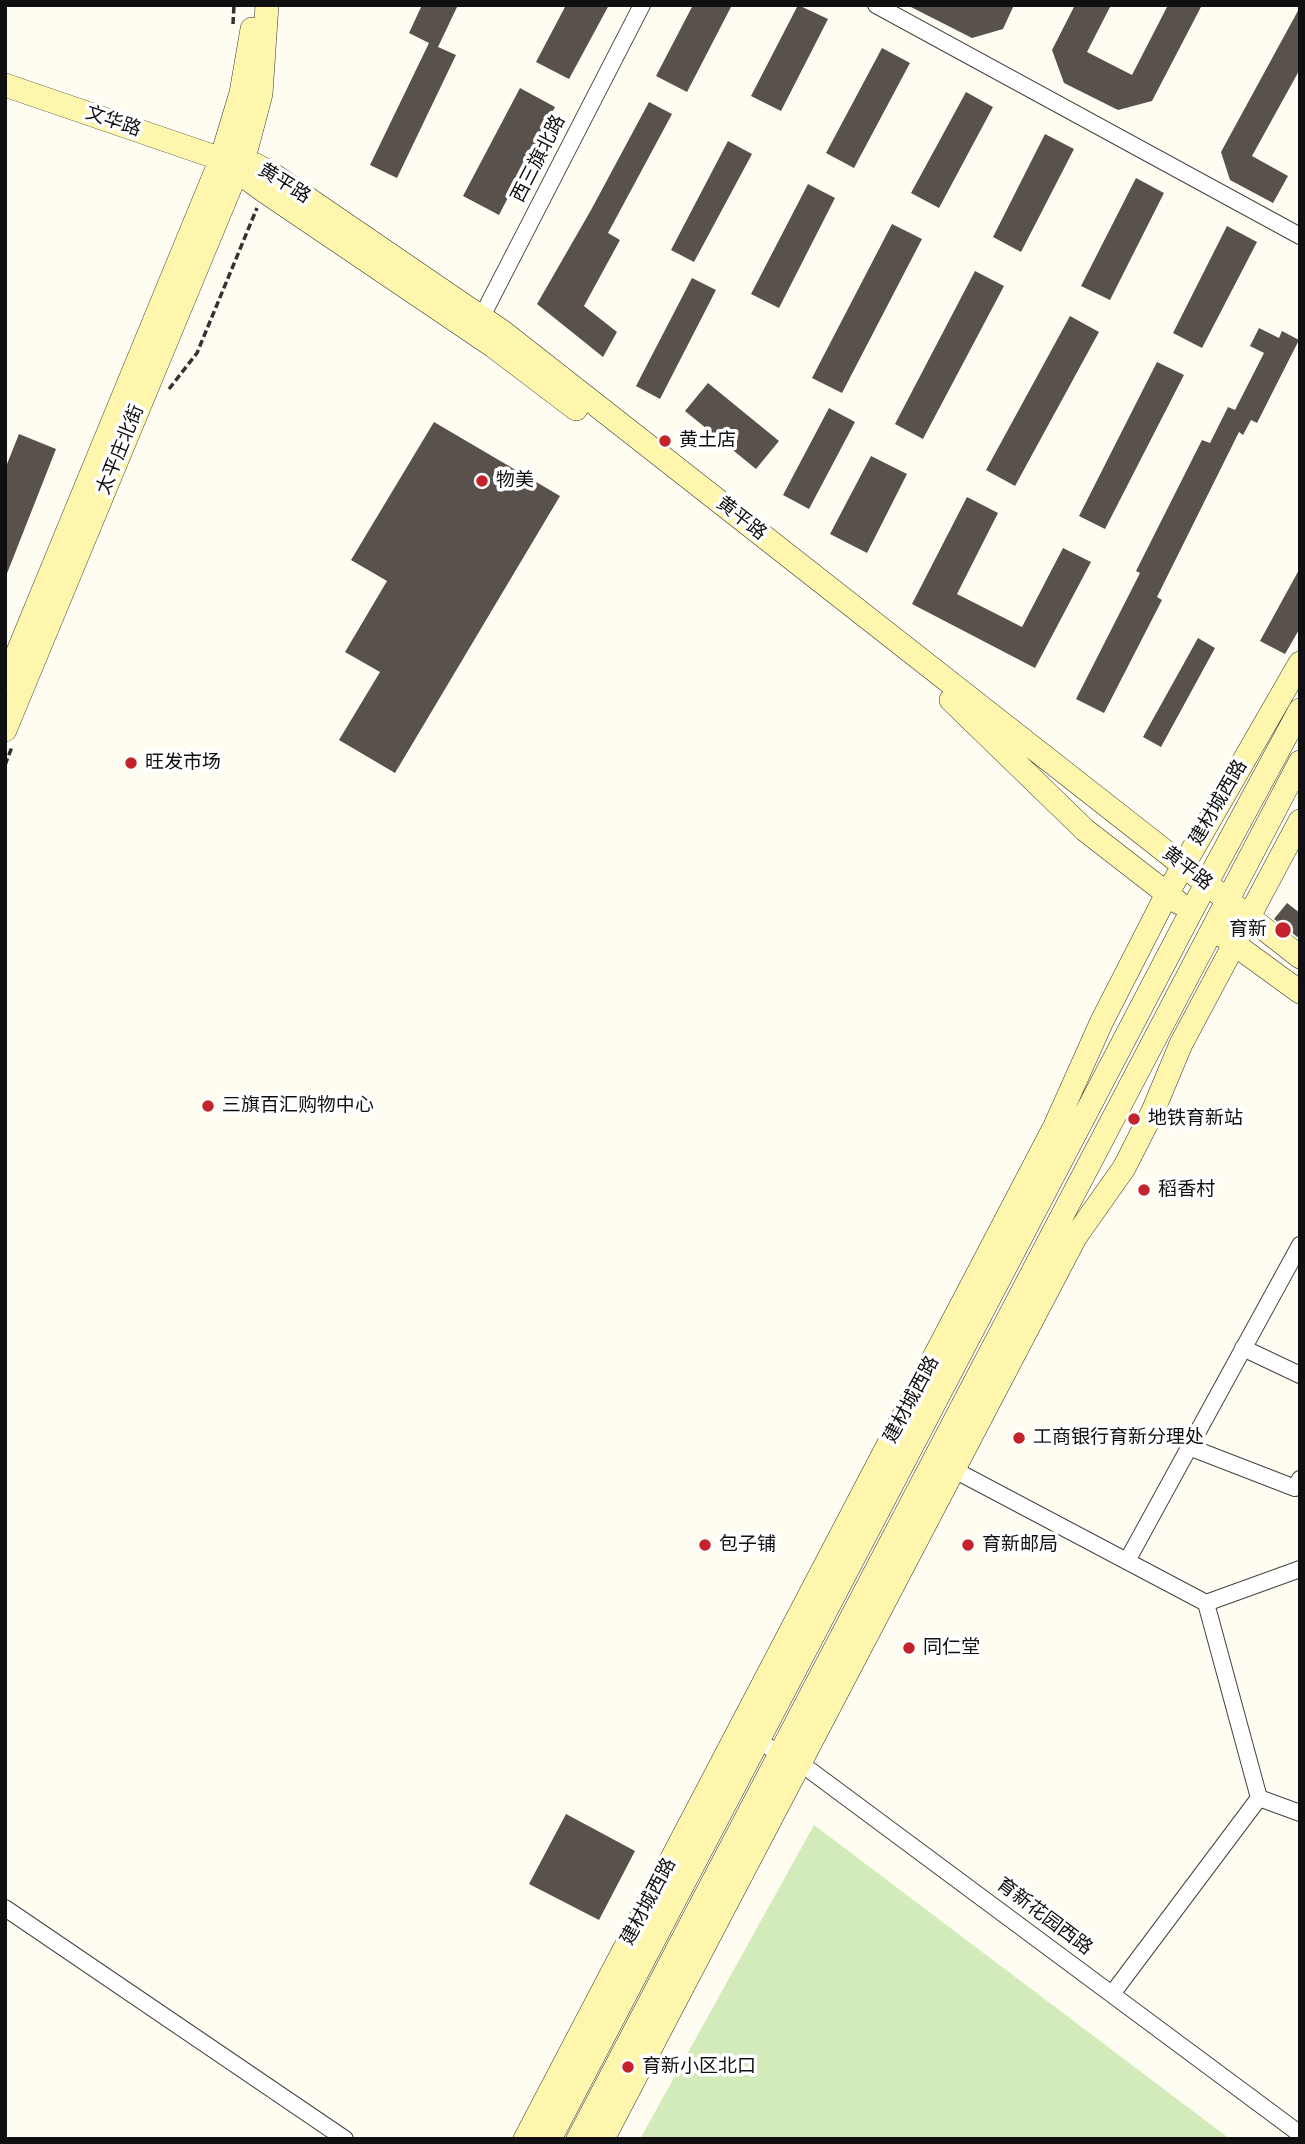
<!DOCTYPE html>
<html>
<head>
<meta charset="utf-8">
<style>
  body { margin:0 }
  #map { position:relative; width:1305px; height:2144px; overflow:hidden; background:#fffdf2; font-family:"Source Serif 4",serif }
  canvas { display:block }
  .frame { position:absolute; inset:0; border:7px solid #101010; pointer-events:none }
</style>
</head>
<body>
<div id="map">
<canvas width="1305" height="2144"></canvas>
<div class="frame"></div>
</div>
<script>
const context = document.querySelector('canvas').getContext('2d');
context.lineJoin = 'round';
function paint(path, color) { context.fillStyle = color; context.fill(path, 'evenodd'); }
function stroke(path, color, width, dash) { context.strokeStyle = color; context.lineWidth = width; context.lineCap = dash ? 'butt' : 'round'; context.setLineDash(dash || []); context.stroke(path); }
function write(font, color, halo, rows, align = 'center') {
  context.font = font + ' "Source Serif 4","Noto Sans SC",serif'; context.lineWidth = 7; context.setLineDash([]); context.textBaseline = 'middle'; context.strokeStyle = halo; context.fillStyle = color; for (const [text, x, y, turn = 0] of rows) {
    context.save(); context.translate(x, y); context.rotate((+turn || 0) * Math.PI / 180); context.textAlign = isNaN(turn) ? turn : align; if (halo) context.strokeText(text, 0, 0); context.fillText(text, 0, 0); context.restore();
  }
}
const green = new Path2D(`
  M814 1825 1230 2139H640Z`);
const building = new Path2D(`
  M422 5H458L438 47 456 55 397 178 370 165 429 43 409 33Z
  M566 5H609L569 79 536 62Z
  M693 5H732L687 92 656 76Z
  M798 5 828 19 781 111 751 96Z
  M907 5H1014L1003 29 972 38Z
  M1075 5H1111L1087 52 1132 75 1168 5H1202L1152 101 1118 110 1064 83 1052 50Z
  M1300 7V69L1252 156 1288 176 1273 203 1230 180 1221 152Z
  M882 48 910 63 854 168 826 153Z
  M520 88 555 107 499 215 463 196Z
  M966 92 993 107 939 208 911 193Z
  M649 102 672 114 608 233 620 240 584 306 617 332 603 357 537 304 591 210Z
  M1045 134 1074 149 1021 252 993 237Z
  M728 141 752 154 694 262 671 250Z
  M1136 178 1164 193 1110 300 1081 286Z
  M808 184 835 198 779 308 751 294Z
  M892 224 922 239 842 393 812 378Z
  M1227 226 1257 242 1202 348 1173 333Z
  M975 271 1004 286 923 439 895 424Z
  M692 278 716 290 660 399 636 386Z
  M1070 316 1099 332 1015 486 986 470Z
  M1259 328 1279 338 1282 331 1299 340 1257 423 1251 420 1243 435 1239 432 1157 597 1162 600 1104 713 1076 699 1140 573 1136 571 1202 440 1210 443 1228 407 1235 410 1264 353 1250 346Z
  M1157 362 1184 375 1105 529 1079 516Z
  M708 383 779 441 756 469 685 411Z
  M829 408 855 422 809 509 783 495Z
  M434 422 560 496 395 773 339 740 380 672 345 652 387 581 351 560Z
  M19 434 56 449 6 576 5 469Z
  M871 456 907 474 867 553 830 534Z
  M967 497 998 513 957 594 1022 627 1063 548 1091 562 1035 668 912 604Z
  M1300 568V628L1285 654 1260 641Z
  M1198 638 1215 648 1161 747 1143 737Z
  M1287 903 1300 913V939L1274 919Z
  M566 1814 635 1851 599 1920 529 1884Z`);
const path = new Path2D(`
  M233 24 234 5
  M169 389 197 353 257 208
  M5 765 12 747`);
const street = new Path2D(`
  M876 5 1300 236
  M478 324 642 5
  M1243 1348 1300 1375
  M1189 1447 1295 1488 1300 1479
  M945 1465 1206 1603 1259 1798 1300 1813
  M1127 1561 1300 1245
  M1206 1603 1300 1569
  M758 1741 811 1771 1300 2134
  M5 1908 345 2139
  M1112 1994 1259 1798`);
const secondary = new Path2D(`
  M5 85 221 159 254 164 269 172 503 332 1300 957
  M223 161 264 191 493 346 576 409
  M5 683 221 159 241 93 252 29
  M951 700 1085 830 1179 903
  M5 730 247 147 261 94 267 5
  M1223 936 1300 992
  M525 2139 1055 1126 1102 1021 1167 894 1300 663
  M550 2139 1191 912 1300 710
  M578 2139 1300 762
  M603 2139 1076 1236 1124 1168 1153 1111 1181 1044 1300 821`);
const markers = [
  [665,441,7,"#c4232b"],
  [482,481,7,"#c4232b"],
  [131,763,7,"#c4232b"],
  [1283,930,9,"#c4232b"],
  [208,1106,7,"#c4232b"],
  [1134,1119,7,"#c4232b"],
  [1144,1190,7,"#c4232b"],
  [1019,1438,7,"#c4232b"],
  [705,1545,7,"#c4232b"],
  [968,1545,7,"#c4232b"],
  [909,1648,7,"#c4232b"],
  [628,2067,7,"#c4232b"]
];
const streetNames = [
  ["文华路",113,122,19],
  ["西三旗北路",539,159,-63],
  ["黄平路",284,184,32],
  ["太平庄北街",121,450,-68],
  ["黄平路",741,519,38],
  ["建材城西路",1219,803,-60],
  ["黄平路",1187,869,38],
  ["建材城西路",912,1400,-62],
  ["建材城西路",649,1902,-62],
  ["育新花园西路",1044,1917,37]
];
const poiNames = [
  ["黄土店",679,441],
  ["物美",496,481],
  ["旺发市场",145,763],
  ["育新",1267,930,"right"],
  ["三旗百汇购物中心",222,1106],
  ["地铁育新站",1148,1119],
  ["稻香村",1158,1190],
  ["工商银行育新分理处",1033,1438],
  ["包子铺",719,1545],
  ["育新邮局",982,1545],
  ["同仁堂",923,1648],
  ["育新小区北口",642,2067]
];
paint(green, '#d3ebba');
paint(building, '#59514c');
stroke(street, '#434343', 18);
stroke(secondary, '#323232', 24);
stroke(path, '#323232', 3.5, [7, 3.5]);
stroke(street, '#fff', 16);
stroke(secondary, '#fff6ad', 23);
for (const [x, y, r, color] of markers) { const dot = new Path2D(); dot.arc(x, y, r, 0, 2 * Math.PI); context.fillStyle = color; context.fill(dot); stroke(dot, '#fff', 2.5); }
write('19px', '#101010', '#fff', streetNames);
write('19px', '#101010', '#fff', poiNames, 'left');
</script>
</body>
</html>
